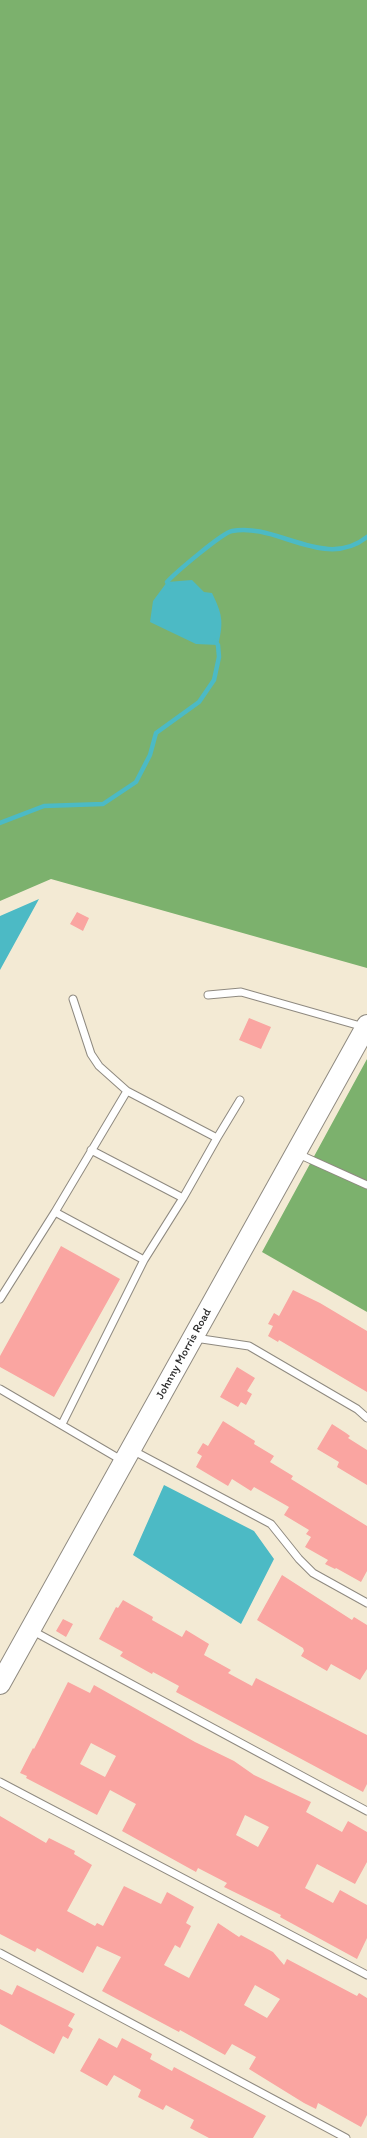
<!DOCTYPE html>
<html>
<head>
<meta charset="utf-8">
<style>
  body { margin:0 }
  canvas { display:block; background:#f3ead4 }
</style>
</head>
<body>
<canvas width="367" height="2138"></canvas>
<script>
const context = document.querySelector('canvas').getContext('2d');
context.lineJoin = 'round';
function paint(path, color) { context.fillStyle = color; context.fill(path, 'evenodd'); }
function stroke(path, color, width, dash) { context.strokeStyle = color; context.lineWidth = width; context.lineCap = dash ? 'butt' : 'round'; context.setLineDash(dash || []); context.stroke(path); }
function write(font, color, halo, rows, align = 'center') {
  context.font = font + ' Itim,sans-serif'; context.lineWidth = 3.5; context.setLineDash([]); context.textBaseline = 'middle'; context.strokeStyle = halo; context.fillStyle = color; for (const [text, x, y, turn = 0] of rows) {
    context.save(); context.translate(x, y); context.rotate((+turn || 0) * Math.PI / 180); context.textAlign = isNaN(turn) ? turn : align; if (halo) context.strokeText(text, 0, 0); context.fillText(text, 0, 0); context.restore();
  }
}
const forest = new Path2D(`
  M0 0H367V968L51 879 0 901Z
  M367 1059V1312L262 1252Z`);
const water = new Path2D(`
  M192 580 204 592 212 593C222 614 224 621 218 645L196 644 150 622 153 601 167 582Z
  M39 899 0 970V916Z
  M164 1485 254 1531 274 1559 241 1624 133 1555Z`);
const stream = new Path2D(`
  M170 586 167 582C175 573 222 533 232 531 276 522 325 571 367 537
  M0 823 44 806 103 804 136 782 150 755 156 733 199 702 214 680 219 657 218 645 215 641`);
const building = new Path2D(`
  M77 912 89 918 83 931 70 924Z
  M249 1018 271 1027 261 1049 239 1040Z
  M61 1246 120 1279 54 1397 0 1367V1356Z
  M293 1290 320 1303 367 1331V1392L279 1340 278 1342 268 1336 273 1326 268 1324 274 1313 279 1316Z
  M237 1367 255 1378 247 1391 252 1394 246 1405 241 1402 238 1407 220 1397Z
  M223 1421 255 1441 254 1444 274 1456 270 1462 293 1476 291 1479 367 1526V1571L361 1582 336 1568 335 1569 325 1564 328 1560 305 1547 311 1537 306 1534 309 1530 284 1515 289 1507 254 1487 251 1491 232 1479 228 1486 196 1467 202 1456 197 1453 203 1443 208 1446Z
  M332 1424 346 1433 350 1436 348 1438 367 1450V1485L337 1467 339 1462 317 1449Z
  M282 1575 352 1620 354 1617 367 1625V1669L360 1680 331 1664 327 1671 301 1656 304 1651 303 1648 257 1620Z
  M123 1600 153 1617 152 1620 182 1637 186 1630 209 1644 204 1655 231 1670 228 1673 252 1686 256 1678 367 1735V1784L363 1792 176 1692 179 1686 153 1672 152 1674 120 1656 123 1652 99 1639 116 1607 118 1608Z
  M63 1619 73 1624 66 1637 56 1631Z
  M68 1682 90 1693 94 1685 195 1742 234 1761 254 1775 311 1802 306 1812 342 1832 348 1821 367 1832V1862L355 1884 317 1864 305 1888 333 1903 340 1890 367 1905V1938L357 1959 280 1917 281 1915 224 1887 227 1883 198 1868 196 1872 122 1831 136 1804 110 1790 97 1815 26 1778 27 1776 20 1773 33 1748 34 1749ZM91 1743 116 1756 105 1777 80 1764ZM245 1815 269 1827 258 1847 236 1835Z
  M0 1816 46 1843 49 1838 75 1851 74 1854 92 1865 67 1911 95 1926 97 1923 103 1926 124 1886 161 1904 167 1892 194 1907 186 1923 191 1926 180 1948 175 1945 164 1965 189 1978 218 1923 239 1937 241 1935 273 1952 284 1965 287 1959 357 1996 359 1993 367 1998V2115L361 2127 318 2103 316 2109 304 2103 249 2069 256 2057 232 2044 225 2055 180 2030 179 2032 102 1991 121 1957 97 1946 83 1973 37 1948 35 1952 0 1934ZM255 1985 280 1999 267 2018 244 2005Z
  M17 1985 75 2014 68 2026 73 2029 68 2039 63 2036 54 2054 0 2024V1989L12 1995Z
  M99 2038 117 2048 122 2038 152 2054 150 2059 172 2071 174 2067 266 2116 253 2138H209L190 2128 194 2120 166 2105 163 2110 138 2097 141 2090 114 2075 107 2086 80 2071Z`);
const lane = new Path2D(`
  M208 995 241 992 364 1027
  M127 1091 217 1138 240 1100
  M91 1150 183 1198 144 1260
  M296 1153 367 1185
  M183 1198 217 1138
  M55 1212 127 1091 99 1066 91 1054 73 999
  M0 1299 55 1212 144 1260 62 1424
  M195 1338 249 1346 357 1409 367 1418
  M0 1389 123 1461
  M132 1450 271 1524 299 1559 313 1573 367 1603
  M31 1630 367 1811
  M0 1782 367 1975
  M0 1953 346 2138`);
const secondary = new Path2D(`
  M0 1684 367 1025`);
const streetNames = [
  ["Johnny Morris Road",184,1354,-61]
];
paint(forest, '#7cb16d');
paint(water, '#4cbac5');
stroke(stream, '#4cbac5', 4.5);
paint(building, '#faa5a1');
stroke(lane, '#8f8a80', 9);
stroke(secondary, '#8f8a80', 22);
stroke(lane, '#fff', 7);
stroke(secondary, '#fff', 20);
write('12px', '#2b2b2b', '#fff', streetNames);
</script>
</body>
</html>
